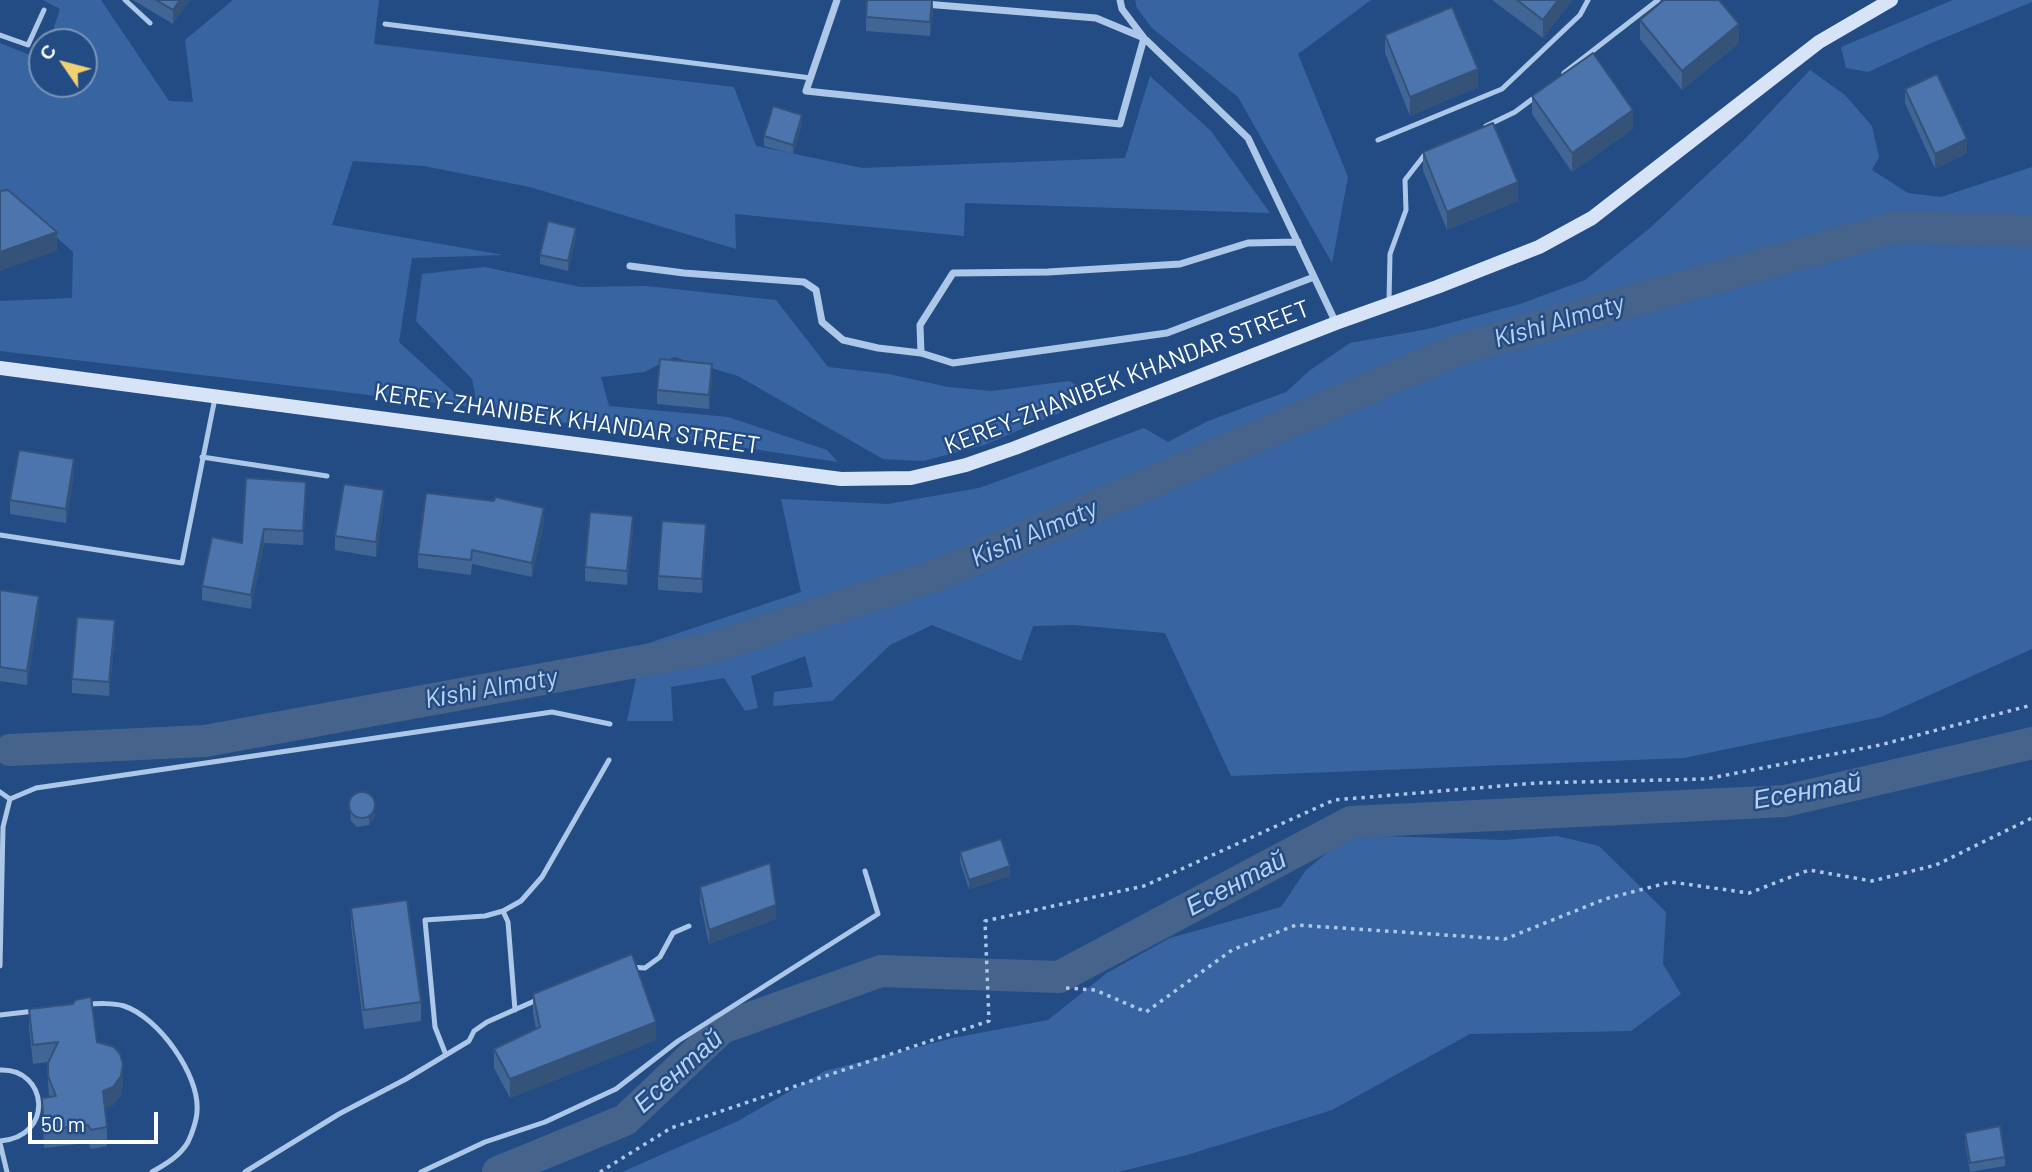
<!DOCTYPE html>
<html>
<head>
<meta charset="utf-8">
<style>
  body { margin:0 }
  #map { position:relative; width:2032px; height:1172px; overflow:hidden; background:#234c85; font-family:Barlow,sans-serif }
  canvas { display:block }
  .north { position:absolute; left:28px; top:28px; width:70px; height:70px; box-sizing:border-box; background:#234c85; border:2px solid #7b94b6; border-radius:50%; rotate:305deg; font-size:19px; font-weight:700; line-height:28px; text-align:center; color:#fff }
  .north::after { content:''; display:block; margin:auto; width:24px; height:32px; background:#f3d070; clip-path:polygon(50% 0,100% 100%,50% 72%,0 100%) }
  .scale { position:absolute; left:28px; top:1112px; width:130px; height:32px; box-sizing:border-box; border:4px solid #fff; border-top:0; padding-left:9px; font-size:21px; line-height:24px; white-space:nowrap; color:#fff; -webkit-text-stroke:5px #234c85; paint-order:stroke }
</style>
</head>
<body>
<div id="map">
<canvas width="2032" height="1172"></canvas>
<div class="north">С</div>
<div class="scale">50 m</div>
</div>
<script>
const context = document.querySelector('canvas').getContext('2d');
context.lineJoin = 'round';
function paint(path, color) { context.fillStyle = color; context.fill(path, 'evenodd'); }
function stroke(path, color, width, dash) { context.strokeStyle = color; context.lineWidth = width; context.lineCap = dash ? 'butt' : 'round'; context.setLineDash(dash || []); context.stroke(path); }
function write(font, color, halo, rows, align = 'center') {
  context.font = font + ' Barlow,sans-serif'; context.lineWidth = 5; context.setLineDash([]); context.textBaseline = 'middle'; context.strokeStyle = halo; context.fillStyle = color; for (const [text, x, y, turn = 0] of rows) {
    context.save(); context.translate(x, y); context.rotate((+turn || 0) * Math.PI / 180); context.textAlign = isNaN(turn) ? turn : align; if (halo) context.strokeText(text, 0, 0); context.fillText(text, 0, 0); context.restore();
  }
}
const green = new Path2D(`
  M43 0H101L169 101 193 102 185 40 233 0H379L374 44 734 87 756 146 862 168 1125 158 1150 76 1211 131 1270 213 965 203 964 236 735 214 736 249 530 187 424 166 353 161 332 225 504 255 412 258 399 342 470 407 0 351V301L72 298 73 252 13 198H0V43L42 60V84H84V42H49L60 9Z
  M1135 0H1371L1298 54 1348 177 1332 263 1238 97 1152 28 1137 8Z
  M1953 0H2032V2L1929 44 1868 72 1846 68 1841 47Z
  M1810 70 1845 95 1872 126 1879 157 1872 170 1908 193 1941 197 2032 167V649L1881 717 1684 758 1231 776 1165 633 1074 625 1033 626 1021 661 932 625 890 645 832 701 773 706 774 692 813 687 805 656 751 676 758 708 745 711 724 678 671 687 673 721H627L643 645 801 592 781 499 888 504 979 488 1144 428 1168 442 1208 421 1286 392 1309 371 1350 343 1428 329 1520 304 1585 280 1650 228 1742 142Z
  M484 267 581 287 646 286 776 300 828 367 889 374 948 387 992 391 1069 381 1090 392 1078 405 984 445 923 461 883 459 738 376 674 357 644 372 601 377 609 406 728 417 827 450 838 462 727 445 521 417 477 404 472 379 416 321 422 274Z
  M1349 835 1503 840 1557 836 1599 846 1666 912 1663 964 1681 994 1631 1031 1470 1034 1332 1110 1187 1155 1118 1172H622L738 1121 825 1071 953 1038 1048 1020 1107 973 1170 938 1281 907 1306 870Z`);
const river = new Path2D(`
  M10 750 205 741 712 648 939 574 1457 350 1896 227 2032 231
  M498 1172 625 1120 722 1028 881 971 1059 977 1351 822 1785 801 2032 743`);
const path = new Path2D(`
  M1066 988 1095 990 1146 1012 1232 950 1296 925 1505 939 1605 899 1671 882 1749 893 1809 870 1872 881 1936 865 2032 818
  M600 1172 671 1128 989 1021 985 921 1144 886 1334 800 1536 783 1706 779 1880 745 2032 705`);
const service = new Path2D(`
  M125 0 150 23
  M385 24 811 78
  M0 35 28 45 44 10
  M1564 73 1658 0
  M1486 126 1515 112 1535 97
  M1378 140 1502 89 1580 15 1588 0
  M1389 301 1390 254 1406 210 1405 180 1426 153
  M202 457 327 476
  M0 535 182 563 215 398
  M0 792 10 799 36 788 552 712 610 724
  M503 911 508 922 515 1010
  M0 966 3 827 10 799
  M629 967 645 968 660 957 673 933 689 926
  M87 1005C97 1003 114 1003 124 1006 158 1017 200 1075 197 1111 197 1119 192 1134 188 1142 180 1156 166 1164 152 1172
  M0 1015 35 1011
  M446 1055 435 1027 425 920 485 916 503 911 521 901 542 877 609 760
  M0 1070C48 1068 55 1137 0 1141
  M0 1143 7 1172
  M245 1172 339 1114 406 1079 469 1041 474 1031 487 1022 539 999
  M421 1172 485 1142 545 1122 616 1089 678 1041 878 914 865 871`);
const minor = new Path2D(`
  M837 0 806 91 1120 124 1144 38 1096 18 925 4
  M1120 0 1122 9 1144 38 1248 138 1336 323
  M630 266 684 273 804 282 816 290 822 322 843 340 878 348 921 353 953 363 1167 333 1314 277
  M921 353 920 325 953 273 1048 272 1180 264 1248 243 1298 242`);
const secondary = new Path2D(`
  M0 368 841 479 911 478 966 465 1015 448 1336 323 1437 287 1539 247 1592 218 1819 42 1891 0`);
const wall = new Path2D(`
  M133 0H190L173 24Z
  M1492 0H1572L1543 38Z
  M933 11 930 36 866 31V17Z
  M1640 20 1739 43 1682 90 1640 39Z
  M1385 35 1478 87 1410 116 1385 53Z
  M1905 89 1967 153 1935 169 1905 103Z
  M1532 96 1633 129 1572 172 1532 114Z
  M802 124 793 154 764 146V136Z
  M1423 152 1518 201 1447 230 1423 170Z
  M576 237 568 271 540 264V255Z
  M712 378 709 409 657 404V390Z
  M74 473 66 523 10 514V500Z
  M306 496 303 545 264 543 251 609 202 600V586L242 543Z
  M384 504 376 557 335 550V536Z
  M544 522 532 577 472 564 471 575 418 568V554Z
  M633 530 627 585 585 581V567Z
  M706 538 702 593 658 590V576Z
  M0 590 39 610 27 685 0 681Z
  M115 634 109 696 72 693V679Z
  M349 800 375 814 374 818 369 825 357 827 351 821Z
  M960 852 1010 876 969 889 960 862Z
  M700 887 776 919 709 944 700 901Z
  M351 908 421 1002V1021L364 1029 351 926Z
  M533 994 656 1040 510 1098 494 1068V1049L536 1029 533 1013Z
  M29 1009 97 1042 123 1083 121 1095 113 1105 105 1108 107 1127V1146L91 1149 88 1143 44 1148 42 1098 49 1097 48 1081V1062L33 1064 29 1027Z
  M1965 1133 2005 1157V1166L1970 1172 1965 1142Z`);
const shadedWall = new Path2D(`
  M180 0H190L173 24V10Z
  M933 0V11L930 36V22Z
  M1558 0H1572L1543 38V20Z
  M1739 24V43L1682 90V71Z
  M1478 69V87L1410 116V97Z
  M1633 110V129L1572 172V153Z
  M802 115V124L793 154V145Z
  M1967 139V153L1935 169V154Z
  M1518 182V201L1447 230V212Z
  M576 228V237L568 271V261Z
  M57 232V251L0 271V252Z
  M712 364V378L709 409V395Z
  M74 459V473L66 523V509Z
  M306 482V496L303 545V531Z
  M384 490V504L376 557V542Z
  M544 508V522L532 577V563Z
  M633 516V530L627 585V571Z
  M706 524V538L702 593V579Z
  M264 529V543L251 609V595Z
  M39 596V610L27 685V671Z
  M115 620V634L109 696V682Z
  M375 804 374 818 369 825V816Z
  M1010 866V876L969 889V880Z
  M776 905V919L709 944V930Z
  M656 1022V1040L510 1098V1079Z
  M123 1064V1083L121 1095 113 1105 103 1109V1091Z`);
const building = new Path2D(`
  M156 0H180L173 10Z
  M867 0H932L930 22 866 17Z
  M1517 0H1558L1543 20Z
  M1664 0H1719L1739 24 1682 71 1640 20Z
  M1452 7 1478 69 1410 97 1385 35Z
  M1593 53 1633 110 1572 153 1532 96Z
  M1937 74 1967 139 1935 154 1905 89Z
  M773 106 802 115 793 145 764 136Z
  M1493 123 1518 182 1447 212 1423 152Z
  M8 190 57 232 0 252V191Z
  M548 221 576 228 568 261 540 255Z
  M660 359 712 364 709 395 657 390Z
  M19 450 74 459 66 509 10 500Z
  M246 478 306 482 303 531 264 529 251 595 202 586 212 537 242 543Z
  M344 484 384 490 376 542 335 536Z
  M426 493 494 501 495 497 544 508 532 563 472 550 471 560 418 554Z
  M590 512 633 516 627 571 585 567Z
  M662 521 706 524 702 579 658 576Z
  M0 590 39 596 27 671 0 667Z
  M77 617 115 620 109 682 72 679Z
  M349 805a13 13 0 1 1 26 0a13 13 0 1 1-26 0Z
  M1001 839 1010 866 969 880 960 852Z
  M770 863 776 905 709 930 700 887Z
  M407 900 421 1002 364 1010 351 908Z
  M632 954 656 1022 510 1079 494 1049 540 1027 533 994Z
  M91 997 97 1042 114 1047 120 1054 123 1064 121 1076 113 1087 103 1091 107 1127 91 1130 88 1125 44 1130 42 1098 56 1096 48 1076V1063L58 1042 33 1045 29 1009 73 1004 75 1000Z
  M2000 1126 2005 1157 1970 1163 1965 1133Z`);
const streetNames = [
  ["KEREY-ZHANIBEK KHANDAR STREET",1127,377,-21],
  ["KEREY-ZHANIBEK KHANDAR STREET",567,419,8]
];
const waterNames = [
  ["Kіshі Almaty",1559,321,-16],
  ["Kіshі Almaty",1034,533,-23],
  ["Kіshі Almaty",491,688,-10],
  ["Есентай",1807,791,-10],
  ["Есентай",1236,883,-28],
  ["Есентай",678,1071,-42]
];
paint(green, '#3865a2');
stroke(river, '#46638c', 32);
stroke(path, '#adc7e8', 3.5, [3.5, 5]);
stroke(service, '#adc7e8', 5);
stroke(minor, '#adc7e8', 7);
stroke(secondary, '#d7e4f7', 14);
paint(wall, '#416595');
paint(shadedWall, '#355279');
paint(building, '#4c75ad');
stroke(building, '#355279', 2);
write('24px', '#fff', '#234c85', streetNames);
write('italic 26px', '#b8d1f0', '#234c85', waterNames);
</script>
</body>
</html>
